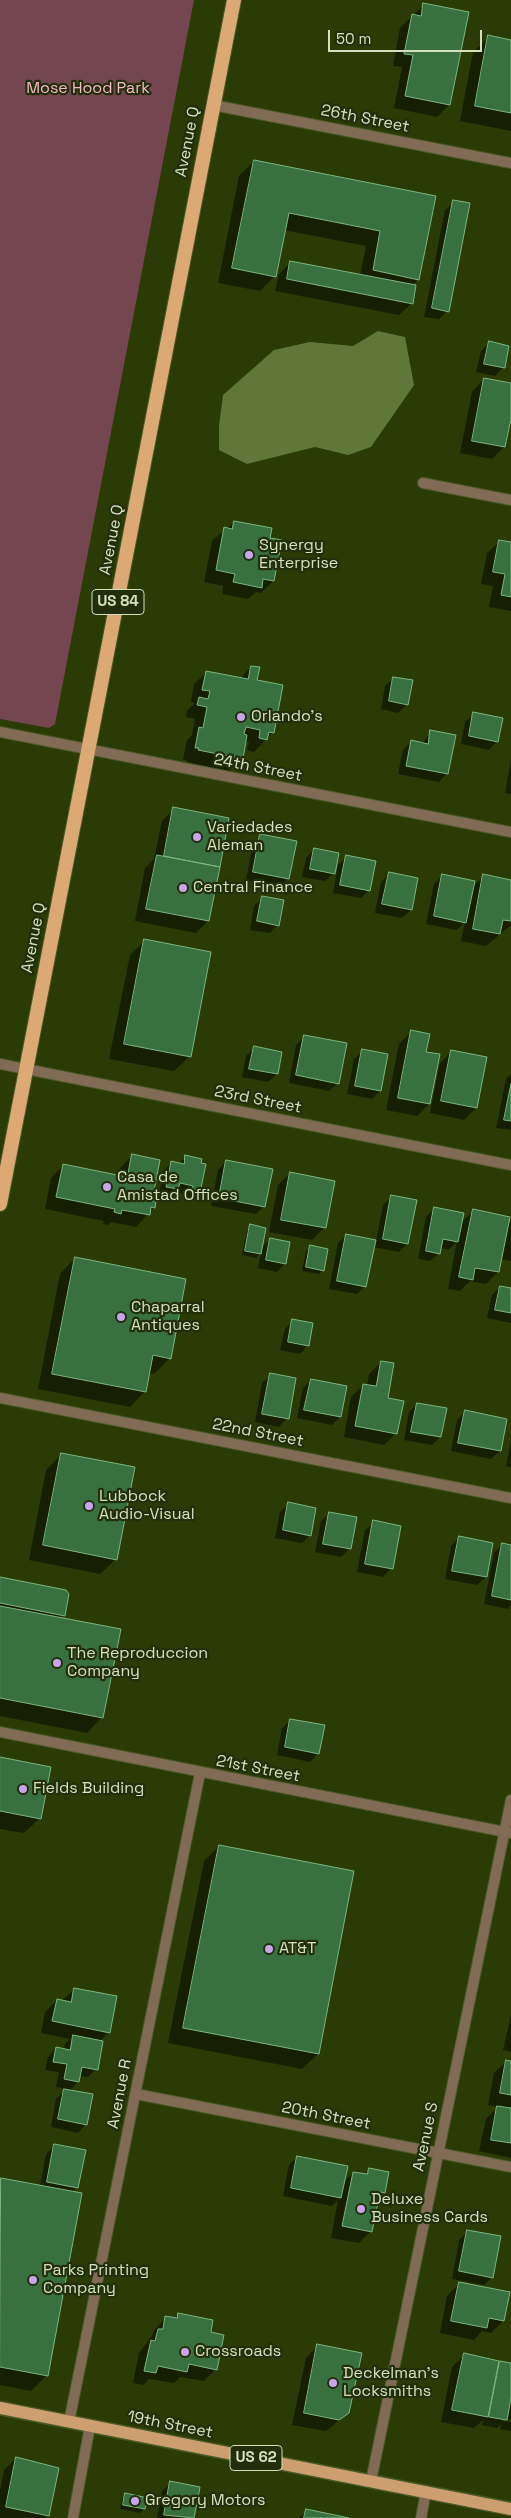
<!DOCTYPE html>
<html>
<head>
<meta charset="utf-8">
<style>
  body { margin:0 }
  #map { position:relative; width:511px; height:2518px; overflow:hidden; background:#2a3b05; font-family:"Space Grotesk",sans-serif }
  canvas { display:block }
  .scale { position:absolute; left:328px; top:30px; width:154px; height:22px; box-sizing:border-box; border:2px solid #d3e1bf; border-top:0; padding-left:6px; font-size:15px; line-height:18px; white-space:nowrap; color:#d3e1bf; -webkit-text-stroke:4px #232f0c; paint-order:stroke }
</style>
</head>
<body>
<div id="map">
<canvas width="511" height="2518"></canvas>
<div class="scale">50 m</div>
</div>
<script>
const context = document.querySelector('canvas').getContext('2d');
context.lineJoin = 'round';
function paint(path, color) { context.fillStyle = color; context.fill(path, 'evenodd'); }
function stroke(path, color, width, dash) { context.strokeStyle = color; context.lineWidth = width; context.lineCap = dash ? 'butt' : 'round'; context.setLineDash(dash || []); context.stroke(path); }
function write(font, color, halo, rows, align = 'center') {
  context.font = font + ' "Space Grotesk",sans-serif'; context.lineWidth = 4.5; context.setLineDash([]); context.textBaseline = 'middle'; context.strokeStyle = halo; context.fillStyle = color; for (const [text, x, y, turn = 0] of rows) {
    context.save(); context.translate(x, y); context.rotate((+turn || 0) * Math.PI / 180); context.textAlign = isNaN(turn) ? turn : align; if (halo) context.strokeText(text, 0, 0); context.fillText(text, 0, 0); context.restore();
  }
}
const green = new Path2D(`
  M0 0H194L55 724 49 728 0 719Z`);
const water = new Path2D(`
  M378 331 405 337 414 385 371 447 348 455 315 447 247 464 219 450V426L223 395 274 350 310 342 353 346Z`);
const shadow = new Path2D(`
  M424 5 449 105 437 117 394 108 402 67 393 66 400 28Z
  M489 37 511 41V131L460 121 473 52Z
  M254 161 435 197 418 279 412 286V303L399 315 275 291 279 274 291 262 360 276 366 246 284 230 275 276 260 291 218 283 239 176Z
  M454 202 447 311 439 319 424 317 445 210Z
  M489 343 503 368 495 376 476 372 481 351Z
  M484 379 511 385V413L504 447 492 459 460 453 472 392Z
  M234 522 269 539 281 541 273 581 261 593 256 592 248 599 222 594 223 586 204 582 212 541Z
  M500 541 511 543V611L489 607 493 586 481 584 487 553Z
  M251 667 273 732 254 752 247 750 249 742 245 741 241 758 229 771 187 762V760H183L187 740 192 735 195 719 186 717 187 711 195 703 191 702 194 684 207 672 240 678Z
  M394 678 407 704 398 713 381 709 385 686Z
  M474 714 497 741 489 750 461 744 465 722Z
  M431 732 447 773 439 782 398 774 403 750 411 742 422 744Z
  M511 760V794L505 793Z
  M174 809 228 819 208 921 196 933 135 921 145 868 154 859 162 821Z
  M261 836 288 878 280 887 246 880 253 844Z
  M314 850 334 873 325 881 302 877 306 858Z
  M347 856 369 890 361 898 333 893 338 865Z
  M389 874 411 910 402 918 375 913 381 882Z
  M443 875 472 887 484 876 511 881V925L486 946 461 941 465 922 457 930 426 924 434 884Z
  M263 897 278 925 270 933 250 930 254 906Z
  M145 940 190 1056 174 1071 109 1059 130 955Z
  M411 1032 425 1053 438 1055 429 1104 417 1116 386 1110 399 1044Z
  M305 1036 338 1083 329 1091 289 1083 296 1045Z
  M254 1048 277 1074 268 1082 242 1077 246 1056Z
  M363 1051 380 1091 372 1099 347 1094 354 1059Z
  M452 1051 476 1108 464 1120 430 1113 440 1063Z
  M511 1074V1130L496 1128 506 1079Z
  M132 1156 154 1207 136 1227 111 1222 108 1225 103 1224 104 1221 45 1209 51 1178 63 1166 118 1176 120 1168Z
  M186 1157 200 1187 188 1198 184 1197 185 1194 174 1192 169 1197 159 1195 163 1171 172 1163 178 1164Z
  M226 1161 264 1206 256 1214 211 1206 218 1170Z
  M290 1173 333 1182 324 1228 312 1240 269 1232 278 1185Z
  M392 1197 415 1201 407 1244 399 1252 373 1247 365 1286 357 1294 329 1289 338 1243 346 1235 376 1241 383 1205Z
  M435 1208 461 1223 473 1211 507 1225 511 1221V1261L501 1259 498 1272 486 1284 470 1281 460 1291 448 1289 457 1241 449 1250 440 1248 439 1253 430 1261 418 1259 426 1217Z
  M251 1226 260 1249 270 1239 285 1263 277 1272 258 1268 261 1252 256 1258 242 1255 247 1230Z
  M310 1247 323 1270 319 1274 302 1271 306 1251Z
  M75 1258 170 1358 154 1374 148 1373 145 1391 130 1407 38 1389 60 1274Z
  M500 1287 511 1289V1323L487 1318 492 1295Z
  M293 1321 308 1345 300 1354 280 1350 285 1329Z
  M381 1362 386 1399 396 1433 384 1445 344 1437 351 1397 364 1385 367 1386 369 1374Z
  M271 1375 287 1418 279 1427 255 1422 262 1383Z
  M311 1380 340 1417 332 1425 297 1418 303 1388Z
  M417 1404 440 1437 432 1445 404 1440 409 1412Z
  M465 1412 506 1420 500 1451 491 1459 451 1451 457 1420Z
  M511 1441V1467L506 1466Z
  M62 1454 116 1559 100 1574 29 1560 46 1470Z
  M288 1504 310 1535 302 1543 275 1538 280 1512Z
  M330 1513 349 1549 341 1557 315 1552 321 1521Z
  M374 1522 391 1568 383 1577 357 1572 365 1530Z
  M459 1538 486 1577 477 1585 445 1579 451 1546Z
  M502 1544 511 1546V1605L508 1609 484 1604 494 1553Z
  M0 1578 64 1615 60 1618 102 1717 87 1733 0 1716Z
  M291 1720 318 1753 310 1762 277 1755 282 1728Z
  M0 1758 40 1818 24 1833 0 1829Z
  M219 1846 353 1872 318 2054 302 2069 168 2043 204 1861Z
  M74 1989 109 2032 100 2041 96 2069 88 2077 79 2076 78 2082 69 2091 86 2124 78 2133 51 2127 56 2099 66 2089 56 2087 59 2072 45 2070 48 2057 56 2048 64 2050 65 2044 70 2039 41 2033 45 2012 57 2000 62 2001Z
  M511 2015V2052L503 2050Z
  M507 2061 511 2062V2158L479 2151 486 2119 498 2107 488 2105 494 2073Z
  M55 2145 77 2187 72 2192 46 2376 31 2391 0 2385V2180L40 2186 46 2154Z
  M297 2157 343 2183 353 2173 363 2175 369 2169 384 2192 377 2199 371 2231 359 2243 331 2238 338 2200 332 2206 283 2196 289 2165Z
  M468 2231 492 2277 484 2285 452 2279 459 2240Z
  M459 2284 503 2321 491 2333 482 2331 474 2340 440 2333 447 2296Z
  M178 2315 210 2333 216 2369 204 2381 180 2377 174 2383 149 2379 143 2385 133 2383 139 2353 152 2336 154 2330 166 2318 174 2319Z
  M318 2345 348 2413 326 2431 292 2425 306 2358Z
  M464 2355 497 2366 501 2362 511 2364V2420L502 2418V2421L511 2422V2431L500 2429 501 2424 497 2428 482 2425 483 2420 474 2428 441 2422 452 2367Z
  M16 2458 48 2515 45 2518H0V2490L4 2470Z
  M171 2483 198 2488 193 2518H157L162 2491Z
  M126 2495 144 2509 140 2513 120 2509 122 2499Z
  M307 2511 343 2518H299Z`);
const building = new Path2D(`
  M423 3 469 12 450 105 405 96 413 55 404 54 412 14 421 16Z
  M488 35 511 40V113L475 106Z
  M254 160 436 196 419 280 373 270 380 231 289 213 276 277 232 268Z
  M453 200 470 203 449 312 432 308Z
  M290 261 416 285 413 304 287 279Z
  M489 341 509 346 505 368 484 364Z
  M484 378 511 383V419L505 447 472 441Z
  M234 521 272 528 270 538 282 540 274 581 263 579 262 588 233 582 235 574 216 570 224 527 232 529Z
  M499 540 511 542V597L501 595 505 574 493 572Z
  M251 666 260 667 257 680 283 685 274 733 269 732 267 740 259 738 260 730 246 727 244 734 247 735 243 759 198 750 199 748H195L199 727 203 728 207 707 197 705 199 697 208 699 210 691 202 690 206 671 248 679Z
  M393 677 413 680 408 705 389 701Z
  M473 712 503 718 498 742 469 736Z
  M430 730 456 735 448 774 406 766 411 740 428 744Z
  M173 807 229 818 220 867 164 856Z
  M260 834 297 841 289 879 253 872Z
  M314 848 339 853 335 874 310 869Z
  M157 855 220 867 209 921 146 909Z
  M346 855 376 861 370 891 340 885Z
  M389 872 418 878 412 910 382 904Z
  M442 874 475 881 466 923 434 916Z
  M483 874 511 880V921L503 920 500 934 473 929Z
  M262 896 284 900 279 926 257 921Z
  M144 939 211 952 191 1057 124 1044Z
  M411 1030 430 1034 426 1052 440 1054 430 1104 398 1098Z
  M304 1035 347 1043 339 1084 296 1075Z
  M254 1046 282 1052 278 1074 249 1069Z
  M362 1049 388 1054 381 1091 355 1086Z
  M451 1050 487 1057 477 1108 441 1101Z
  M511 1084V1121L504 1120Z
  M132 1154 160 1160 152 1201H156L155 1208 151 1207 150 1215 122 1210 121 1214 114 1212 115 1209 56 1197 63 1164 127 1177Z
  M185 1155 202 1159 201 1163 206 1164 201 1188 198 1187V1190L192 1189 193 1186 180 1183 178 1189 166 1187 171 1161 184 1164Z
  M226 1160 273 1169 265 1207 219 1198Z
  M290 1172 335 1181 326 1228 281 1220Z
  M391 1195 417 1200 408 1244 383 1239Z
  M434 1207 464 1213 458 1242 443 1239 440 1254 426 1251Z
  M473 1209 510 1217 499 1272 475 1268 473 1280 459 1277Z
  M250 1224 266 1228 261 1254 245 1251Z
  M346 1234 376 1240 366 1287 337 1281Z
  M270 1238 290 1242 286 1264 266 1260Z
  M310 1245 328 1249 324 1271 306 1267Z
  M75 1257 186 1279 171 1359 153 1355 146 1392 52 1374Z
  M500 1286 511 1288V1313L495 1310Z
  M292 1319 313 1323 309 1346 288 1342Z
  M381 1361 394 1363 388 1398 404 1401 397 1434 355 1426 363 1384 376 1386Z
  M270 1373 296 1378 289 1419 262 1414Z
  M311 1379 347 1386 341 1417 304 1410Z
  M417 1403 447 1408 441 1437 411 1432Z
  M465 1410 507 1419 501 1451 458 1443Z
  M61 1453 135 1467 117 1560 43 1545Z
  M288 1502 316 1508 311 1536 283 1530Z
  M329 1512 357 1517 351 1549 323 1544Z
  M373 1520 401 1526 393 1569 365 1564Z
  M459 1536 493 1543 487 1577 452 1571Z
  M502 1543 511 1545V1600L492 1596Z
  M0 1577 66 1590 69 1594 65 1616 0 1603Z
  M0 1606 121 1629 103 1718 0 1698Z
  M290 1719 325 1725 319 1754 285 1747Z
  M0 1757 51 1767 41 1819 0 1811Z
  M219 1845 354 1871 319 2054 183 2028Z
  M74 1988 117 1996 110 2033 52 2021 57 1999 71 2002Z
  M73 2035 103 2041 98 2070 82 2067 79 2082 64 2079 67 2064 53 2062 56 2047 70 2050Z
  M506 2060 511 2061V2095L500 2093Z
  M64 2089 93 2094 87 2125 58 2119Z
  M497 2106 511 2108V2143L491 2140Z
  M54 2144 86 2150 78 2188 47 2182Z
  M297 2156 348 2166 341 2198 291 2188Z
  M369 2168 389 2172 385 2193 380 2192 372 2232 342 2226 353 2172 367 2174Z
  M1 2178 82 2193 48 2376 0 2367Z
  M467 2230 501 2236 493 2278 459 2271Z
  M459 2282 510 2292 504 2321 489 2318 487 2328 451 2321Z
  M178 2313 213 2320 211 2332 224 2335 217 2370 189 2364 187 2372 158 2366 156 2373 144 2371 151 2340 155 2341 158 2329H163L165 2316 177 2318Z
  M317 2344 362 2353 349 2413 339 2420 304 2413Z
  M464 2353 499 2361 488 2417 452 2410Z
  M500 2361 511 2363V2398L507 2420 489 2417Z
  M16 2457 59 2468 49 2516 6 2507Z
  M170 2481 200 2487 194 2518 164 2515Z
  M125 2493 148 2498 145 2509 123 2505Z
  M306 2509 349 2518H304Z`);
const minor = new Path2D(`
  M213 105 511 163
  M423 483 511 500
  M0 732 511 832
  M0 1064 511 1165
  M0 1398 511 1498
  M0 1732 511 1833
  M136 2094 511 2167
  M69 2422 200 1773
  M73 2518 90 2426
  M421 2518 426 2491`);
const tertiary = new Path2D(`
  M371 2481 511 1800`);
const primary = new Path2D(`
  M0 2408 511 2509`);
const trunk = new Path2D(`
  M0 1204 234 0`);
const markers = [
  [249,555,5,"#c9a5ee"],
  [241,717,5,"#c9a5ee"],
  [197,837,5,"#c9a5ee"],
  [183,888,5,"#c9a5ee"],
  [107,1187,5,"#c9a5ee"],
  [121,1317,5,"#c9a5ee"],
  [89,1506,5,"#c9a5ee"],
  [57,1663,5,"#c9a5ee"],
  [23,1789,5,"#c9a5ee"],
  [269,1949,5,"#c9a5ee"],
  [361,2209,5,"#c9a5ee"],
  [33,2280,5,"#c9a5ee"],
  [185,2352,5,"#c9a5ee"],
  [333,2383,5,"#c9a5ee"],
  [135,2501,5,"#c9a5ee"]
];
const shields = [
  [118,602,52],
  [256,2458,52]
];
const shieldNames = [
  ["US 84",118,602],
  ["US 62",256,2458]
];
const parkNames = [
  ["Mose Hood Park",88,89]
];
const streetNames = [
  ["26th Street",365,119,11],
  ["Avenue Q",188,142,-79],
  ["Avenue Q",112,540,-79],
  ["24th Street",258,768,11],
  ["Avenue Q",34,938,-79],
  ["23rd Street",258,1100,11],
  ["22nd Street",258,1433,11],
  ["21st Street",258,1769,11],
  ["Avenue R",120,2094,-79],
  ["20th Street",326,2116,11],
  ["Avenue S",426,2137,-78],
  ["19th Street",170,2425,11]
];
const poiNames = [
  ["Synergy",259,546],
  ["Enterprise",259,564],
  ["Orlando's",251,717],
  ["Variedades",207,828],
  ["Aleman",207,846],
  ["Central Finance",193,888],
  ["Casa de",117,1178],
  ["Amistad Offices",117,1196],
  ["Chaparral",131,1308],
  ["Antiques",131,1326],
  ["Lubbock",99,1497],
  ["Audio-Visual",99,1515],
  ["The Reproduccion",67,1654],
  ["Company",67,1672],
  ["Fields Building",33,1789],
  ["AT&T",279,1949],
  ["Deluxe",371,2200],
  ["Business Cards",371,2218],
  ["Parks Printing",43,2271],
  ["Company",43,2289],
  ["Crossroads",195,2352],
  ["Deckelman's",343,2374],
  ["Locksmiths",343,2392],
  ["Gregory Motors",145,2501]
];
paint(green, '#744750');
paint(water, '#60773a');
paint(shadow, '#0007');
paint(building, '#38703f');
stroke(building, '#7cb680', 1);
stroke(minor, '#485926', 12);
stroke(tertiary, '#485926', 12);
stroke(primary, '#485926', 15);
stroke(trunk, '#485926', 16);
stroke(minor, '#816b54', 10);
stroke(tertiary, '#816b54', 10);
stroke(primary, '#cd9f70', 12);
stroke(trunk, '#dca975', 14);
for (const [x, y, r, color] of markers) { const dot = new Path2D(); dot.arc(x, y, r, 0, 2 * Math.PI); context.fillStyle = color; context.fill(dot); stroke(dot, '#232f0c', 2); }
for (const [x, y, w] of shields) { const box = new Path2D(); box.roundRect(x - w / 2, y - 12.5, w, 25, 4); context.fillStyle = '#232f0c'; context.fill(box); stroke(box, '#d3e1bf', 1); }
write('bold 15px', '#d3e1bf', null, shieldNames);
write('16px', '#f7b9c5', '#232f0c', parkNames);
write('16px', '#d3e1bf', '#232f0c', streetNames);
write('16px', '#d3e1bf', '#232f0c', poiNames, 'left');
</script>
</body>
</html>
